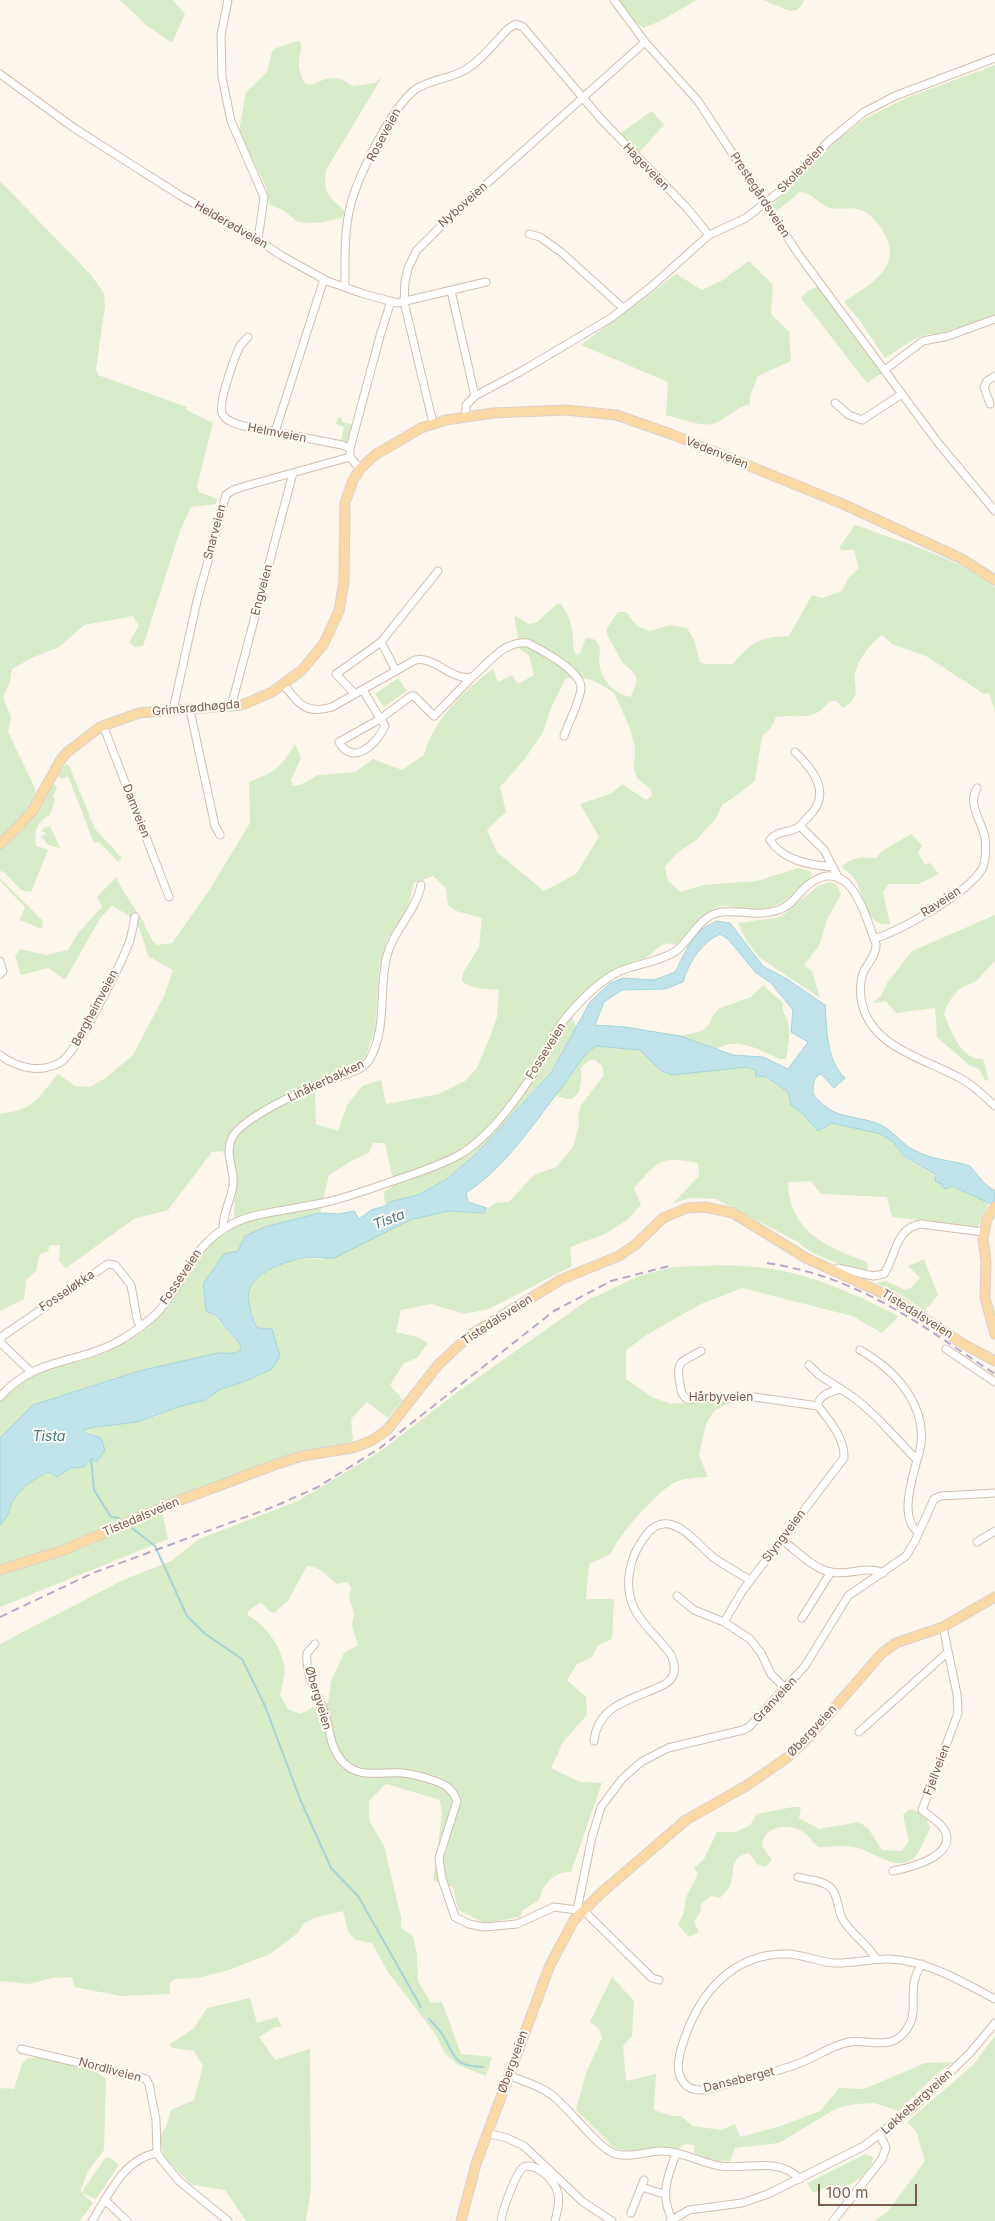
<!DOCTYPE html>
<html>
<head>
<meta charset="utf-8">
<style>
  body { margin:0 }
  #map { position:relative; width:995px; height:2221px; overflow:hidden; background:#fdf6ec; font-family:Inter,sans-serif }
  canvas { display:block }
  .scale { position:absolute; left:818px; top:2184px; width:99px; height:22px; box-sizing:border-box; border:2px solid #7a5c4d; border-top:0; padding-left:6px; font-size:15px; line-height:18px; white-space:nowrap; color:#7a5c4d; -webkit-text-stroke:4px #fffaf3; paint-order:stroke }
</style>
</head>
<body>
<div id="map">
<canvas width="995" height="2221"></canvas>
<div class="scale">100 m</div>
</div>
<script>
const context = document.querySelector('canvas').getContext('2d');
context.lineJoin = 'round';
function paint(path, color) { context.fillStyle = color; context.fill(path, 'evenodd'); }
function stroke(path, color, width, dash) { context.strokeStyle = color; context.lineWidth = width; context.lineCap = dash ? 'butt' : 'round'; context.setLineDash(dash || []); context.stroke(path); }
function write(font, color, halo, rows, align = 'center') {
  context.font = font + ' Inter,sans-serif'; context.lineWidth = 4; context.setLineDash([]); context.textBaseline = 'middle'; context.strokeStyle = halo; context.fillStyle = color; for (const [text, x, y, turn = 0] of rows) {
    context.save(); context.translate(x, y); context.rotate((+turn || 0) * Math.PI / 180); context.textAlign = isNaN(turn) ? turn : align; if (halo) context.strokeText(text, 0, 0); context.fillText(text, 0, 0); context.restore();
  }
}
const green = new Path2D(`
  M120 0H173L185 14 172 43 146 25Z
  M618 0H697L658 22 643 28 629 17Z
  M763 0H803L804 2 797 10 790 11Z
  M298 41 301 43C302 51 298 59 299 67 305 100 317 76 335 78 342 78 347 83 353 86L375 83 382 77 326 170C323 193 328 196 345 211L342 218 318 223 298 222 284 211 269 204 266 187 239 131 246 92 267 72 272 52 276 48Z
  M995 65V316L938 334C920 331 900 349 885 358L860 321 844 302C870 284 905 267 883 231 877 222 871 214 861 210 851 206 840 210 830 208 819 204 811 192 800 192L777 211 771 206 839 138 866 118 906 98Z
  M652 111 664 125 638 154 619 134Z
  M0 181 91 275 104 293 105 306 96 369 98 375 187 407V410L213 423 197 486 199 492 217 499 216 504 191 507 180 531 143 646 135 647 129 642 139 626 133 616 84 625 59 647 34 657 12 669 10 682 3 697 11 717 8 732 34 786 39 805 51 784 56 785 57 788 53 796 55 800 50 815C37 821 34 832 36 846L48 850 31 892 21 890 4 872 0 871Z
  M749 261 773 285 771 314 789 332 791 361 758 376 750 396V404C736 407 726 420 712 424 704 427 676 418 666 415L668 382 581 345 676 274 702 290 721 281Z
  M819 286 882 373 867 383 801 298 808 291Z
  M338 417 342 418V422L354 425 349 443 341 440 344 427 336 424Z
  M855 525C896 540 962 559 995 587V711L989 693 984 694 926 656 892 644 882 635C872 641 857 661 855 674 853 689 863 696 843 708L836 701H829C814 724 797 713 776 717L770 729 762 736 755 781 740 793 722 805 716 819 695 841 677 853 665 867 668 881 681 892 703 885 757 881 798 868 810 871 812 875C795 895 776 912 748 910 737 909 729 904 718 907 697 913 692 936 675 945 661 939 656 952 645 958 640 961 633 962 627 965 604 976 584 990 570 1012L578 1031 551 1073 475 1155 447 1179 418 1195 390 1202 385 1206 384 1192 394 1185 385 1143H373L369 1153 353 1160 329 1175 320 1213 265 1227 245 1236 238 1251 203 1284 206 1294 205 1306 240 1344 241 1349C235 1355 226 1353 218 1353L139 1371 33 1405 0 1438V1402C36 1365 57 1370 101 1354 116 1349 132 1339 145 1330 171 1311 179 1280 198 1256 207 1244 222 1236 234 1228L235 1170 222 1151 212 1152 168 1210 134 1219 66 1268 59 1261 60 1245H50L48 1251 40 1254 36 1271 26 1280 24 1299 0 1311V1114C35 1109 36 1100 58 1074L75 1086 90 1087 104 1079 133 1055 164 996 173 970 148 956C140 927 140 921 112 906L101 917 65 980 48 968 21 975 15 956 20 949 46 955 68 950 78 933 102 907 97 897 116 877C123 891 131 903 140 916 146 926 148 935 156 945L172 943 208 892 250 823 249 782C276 772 280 768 295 744L301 758 291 780 293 786 300 785 318 775 355 772 373 759 402 770 424 755C434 719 464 690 493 669L498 682 512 675 518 684 534 675 529 655 520 650 514 615 529 624 536 623 557 604H561C567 613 571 620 572 631 574 640 572 647 576 655L580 653 586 638C591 639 594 638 597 642 602 648 599 654 599 661 600 679 614 694 631 697L637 680 635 674 622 662 607 634V628L618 612H626L637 626 650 631 669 625 687 628 694 640 700 662 704 664H733C751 642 760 637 789 636L812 595 822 598 842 591 849 577 859 568 854 550H842L839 548ZM566 678 589 679 600 684 614 693 630 728 635 748 634 769 637 778 651 790 652 795 646 800 622 784 612 793 580 804 599 837 576 874 544 891 497 852 487 830 506 812 500 787 524 760 542 734 552 706ZM433 876 446 888 448 905 456 911 482 918 479 947 463 973 462 981C470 989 488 989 499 990L497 1017 491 1034 477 1068 465 1081 439 1094 386 1104 381 1080 362 1086 347 1105 338 1131 316 1124 315 1090 323 1077 361 1063 366 1055 375 1030 379 969 387 940 408 908 414 883Z
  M398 678 407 691 384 707 375 694Z
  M65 765H69L95 829 122 858 118 862 99 842 94 843 68 776 62 779 57 776Z
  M50 826 60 848 48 845 41 836 45 835V832H41L44 828Z
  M911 834 922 845 918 853 925 864 930 863 939 874 919 884H889L883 892 890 924C864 928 864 892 854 878 851 874 845 870 842 867 853 856 861 857 876 858L882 851Z
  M0 878 43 921 42 929 20 920 25 907 0 881Z
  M830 882 837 885 841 895 828 917 819 946 804 965 812 971 820 998 759 957 746 940 738 923 780 917 818 886Z
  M995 915V961L976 981 959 989 948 1003 944 1014C951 1030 961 1061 983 1059L989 1081 985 1080 979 1069 969 1065 937 1037 935 1008 896 1013 886 1001 875 1003 873 1002 881 996 887 983 912 951Z
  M763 985 783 1003C781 1012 786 1015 788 1022 791 1034 788 1047 786 1059H780C759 1050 737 1035 715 1050L680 1036 702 1031 709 1025 713 1015 720 1008 751 997Z
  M596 1046 640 1050 660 1070 746 1067 755 1070 756 1077 765 1076 788 1092 791 1105 802 1113 818 1131 832 1123 881 1134 893 1142 905 1158 952 1186 989 1203 978 1227 892 1217 887 1197 821 1194 811 1181 788 1182C789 1232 827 1247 867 1262L868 1268 865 1271C842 1264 816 1259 798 1242L716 1199 689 1198 672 1204 699 1176 698 1163C660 1156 659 1160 634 1188L641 1205 626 1221 605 1234 570 1247 572 1266 489 1309 464 1314 432 1304 401 1310 396 1332 417 1337 428 1343 417 1358 404 1363 390 1385 403 1400 388 1418 367 1402 351 1419 353 1442 300 1453 164 1504 163 1515 168 1539 0 1607V1525C8 1519 9 1509 13 1501 21 1487 35 1478 49 1472L57 1477 71 1468 84 1467 91 1459 98 1462 101 1438 82 1430 94 1427 138 1422 154 1417 178 1407 205 1400 220 1389 246 1381 272 1369 275 1342 272 1330 258 1328C254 1322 253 1317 251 1310 250 1306 247 1299 247 1295 251 1269 302 1253 323 1260L410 1220 448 1211 484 1213 495 1203 509 1202 534 1175 556 1167 573 1147 579 1125 578 1116 581 1105 604 1075 602 1066 595 1060H589L581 1068C582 1086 580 1108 556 1095L582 1057Z
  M924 1259 938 1295 925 1311 898 1293 876 1283 886 1281 905 1290 911 1288 920 1278 908 1266Z
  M730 1265C744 1266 759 1267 773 1269 816 1276 860 1297 899 1316L882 1333 852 1316 742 1288 701 1304 648 1334 626 1350V1379L652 1397 671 1404 702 1401H734L714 1411 706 1424 699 1455 708 1477C699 1477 687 1478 678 1481 660 1487 618 1536 611 1554L589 1564 586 1599H614L612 1639 598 1645 592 1657 577 1664 567 1680 586 1697 587 1715 563 1742 551 1768 580 1782 602 1783 571 1872C559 1871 549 1878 543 1889 540 1893 542 1896 539 1900L523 1910 520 1917 485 1923 458 1910 453 1887 433 1880 442 1815 440 1800 386 1784 369 1801V1820L384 1846 401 1917V1928L413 1936 417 1954 418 1981 431 2003 442 2002 461 2054 492 2057 486 2076 458 2065 444 2052 436 2035 388 1972 372 1943 355 1940 348 1931 343 1911 314 1918 303 1924 299 1932 270 1954 229 1970 198 1978 175 1979 170 1983V1994L121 1996 74 1987 73 1980 71 1977 52 1978 30 1984 0 1981V1644L123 1580 171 1561 199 1539 298 1501 379 1452 459 1391 588 1300 639 1276 673 1267ZM307 1566C319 1566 328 1576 336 1584L348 1582 351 1588 349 1598 354 1613 352 1626 358 1645 344 1653 331 1681 328 1703 315 1706 301 1714 288 1709 280 1695C282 1686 286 1673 284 1664 280 1645 264 1623 247 1615L249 1610 261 1602 270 1612 274 1613 288 1601Z
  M793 1807H801L799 1818 819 1829 859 1822 868 1828 882 1850 901 1851 909 1842 903 1815 910 1809C922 1813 927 1816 930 1829 925 1837 919 1855 913 1859 894 1872 875 1852 858 1848 846 1845 831 1847 819 1847 814 1844 812 1840 808 1836 798 1826 784 1824 772 1830 765 1833 763 1839 762 1846L772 1860 765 1867 757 1864 749 1853C727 1858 736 1873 730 1885 728 1890 723 1894 720 1898L711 1896 701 1904 700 1913 694 1922 699 1932 689 1937 678 1925 684 1912 686 1897 698 1874 694 1868 704 1859 717 1832H736L750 1825 757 1814Z
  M612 1977 634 2001 632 2036 623 2046 626 2081 656 2074 654 2110 672 2116H681L693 2126 721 2130 735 2124 740 2137 781 2126 820 2111 839 2088 864 2089 925 2063 954 2062 936 2074 899 2111 874 2103 856 2104 837 2108 779 2143 735 2148 730 2161H710L695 2156 694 2145 685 2144 677 2150 662 2148 628 2151 614 2148 576 2110 586 2073 602 2038 599 2029 590 2022Z
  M250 1998 257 2023 277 2017 282 2027H275L259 2037 275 2060 310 2049 311 2188 306 2221H246L225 2190 192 2185 164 2157 160 2136 166 2127 171 2110 194 2100 203 2066 194 2051 172 2048 169 2045 194 2028 207 2008Z
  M995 2036V2221H875L888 2211 925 2161 916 2131 907 2122 973 2065Z
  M38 2057 93 2071 106 2078 104 2150 88 2171 81 2189V2193L105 2158H110L119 2165 96 2199 82 2193 93 2203 80 2221H0V2088L14 2089 22 2064 27 2059Z
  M865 2154 873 2157C872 2174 849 2187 834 2192L826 2187 813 2193 807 2183Z`);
const water = new Path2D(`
  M717 921 730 923 763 966 787 979 825 1005C827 1029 826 1060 845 1078L834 1088 821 1074C813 1077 813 1086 813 1094 835 1122 853 1113 881 1125 893 1131 902 1144 914 1150 932 1160 951 1160 970 1166L984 1183 995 1191V1207L989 1203 952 1186 947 1189 942 1187V1184L935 1181 936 1175 905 1157 893 1142 881 1134 832 1123 818 1131 802 1113 791 1105 788 1092 765 1076 756 1077 755 1070 747 1067 672 1075 660 1070 640 1050 596 1046C580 1057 574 1072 562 1087 535 1122 504 1169 466 1193L468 1202 487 1208 484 1213 448 1211 410 1220 334 1258C325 1259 319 1257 311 1257 289 1259 241 1274 249 1303 251 1311 252 1321 258 1328L272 1329 280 1356 272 1369 246 1381 221 1389 205 1400 178 1407 138 1422 94 1427 83 1430 86 1433 101 1438 105 1450 97 1462 91 1459 84 1467 71 1468 57 1477 49 1472C35 1478 21 1487 13 1501 9 1509 8 1519 0 1525V1438L33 1405 139 1371 218 1353C226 1353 235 1355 241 1349L240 1344 215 1315 206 1311C204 1302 206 1293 203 1284L224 1254 238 1251 245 1236 265 1227 320 1213 339 1214 354 1211 359 1219 371 1210 385 1206 389 1202 418 1195 447 1179 475 1155 551 1073 590 1002 610 983 623 978 654 980 675 972 690 943 700 930ZM720 934 728 939 755 972 771 983 793 1010 791 1032 808 1042 788 1069 763 1057 733 1055 680 1036 625 1027 595 1025 604 1002 622 990 665 989 683 982C689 962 701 943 720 934Z`);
const stream = new Path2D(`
  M91 1459 94 1490 111 1517 119 1518
  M132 1528 155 1546 187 1616 204 1633 242 1659 265 1706 300 1799 331 1868 358 1896 421 2007
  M429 2019C432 2023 437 2027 440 2031 456 2053 449 2066 483 2067`);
const minor = new Path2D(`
  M228 0 221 35 222 77 231 121 264 197 258 240
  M614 0 645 42 698 101 799 255 939 444 995 511
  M0 74 74 128 181 196 258 240 282 256 327 281 364 294 397 303 486 282
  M529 234 540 237 561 252 623 308
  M345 287C345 262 344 237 349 212 355 181 391 107 416 89 431 79 450 79 465 70 482 60 495 42 509 28L516 24 523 27 601 119 687 208 709 235
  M451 291 475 396
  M248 337C246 340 242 343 240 346 235 356 218 403 222 413 225 421 236 424 244 426L342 445 350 448V457
  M886 369 923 341 948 336 995 319
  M835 403 849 415 862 420 902 394
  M990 404 984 387 987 381 995 376
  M466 416V405L475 396 520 372 611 318 652 286 709 235 746 218 779 192 829 141 864 112 895 96 995 58
  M433 423 404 302 405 282 408 268 417 250 454 213 645 42
  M275 432 324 279
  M350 448 380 336 391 301
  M381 642 396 671
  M284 685C299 704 306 715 332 707L415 660C436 656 450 681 472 677 489 663 504 640 528 643 543 651 580 670 581 687 581 700 568 723 564 736
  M363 690C370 702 377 714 385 726 377 744 353 767 339 742L380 719 411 696H414L434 716 472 677
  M355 694 336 674 381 642 438 571
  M231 707 293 473
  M173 710 197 601 226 495 233 490 249 485 350 457 360 469
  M190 710 215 826 220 835
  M103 725 169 897
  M795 752C814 770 832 794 809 816 805 820 801 826 795 829 786 833 776 831 770 840 783 861 811 865 833 867
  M800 826 824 850 839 879
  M874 939C901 930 967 894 982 869 986 861 986 846 985 838 982 821 967 805 977 788
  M0 961 3 971 0 974
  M0 1055C17 1068 41 1074 61 1062 77 1052 121 964 129 943 132 935 133 925 135 917
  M224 1229C220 1221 232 1197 233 1185 235 1170 225 1156 231 1140 238 1119 304 1090 326 1081 338 1076 362 1072 369 1060 388 1029 378 989 387 956 393 930 416 912 421 885
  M835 1272 838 1268 873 1276 884 1274C896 1256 895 1228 921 1224L983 1232
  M946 1349 995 1382
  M860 1350C899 1372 934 1413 917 1460
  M701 1351C682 1362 675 1360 680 1384 681 1390 681 1395 687 1399L754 1397 818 1406
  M809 1365 819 1375 841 1389
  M30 1371 1 1343V1337L108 1264 115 1265 131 1285 137 1319 141 1327
  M0 1397C36 1356 76 1365 119 1341 136 1331 151 1321 163 1306 188 1274 194 1243 234 1223 256 1212 297 1209 322 1203 347 1198 372 1188 396 1180 417 1173 439 1166 459 1155 491 1137 523 1091 542 1059 549 1046 555 1031 564 1020 578 1003 598 982 618 972 636 964 660 962 676 951 690 940 699 918 717 913 736 908 755 918 778 910 794 905 799 890 812 882 852 856 866 919 876 944 877 954 868 963 864 971 860 980 860 989 861 998 868 1046 920 1057 956 1076 971 1083 983 1095 995 1106
  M781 1539C796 1550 813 1569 831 1572 849 1576 866 1565 883 1573
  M977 1542 995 1531
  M677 1596 694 1610 724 1622 750 1639 761 1653 771 1674 785 1688
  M802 1618 831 1572
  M724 1622 743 1590 844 1458C845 1438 829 1420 818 1406 819 1394 831 1392 841 1389 872 1408 892 1435 917 1460 912 1480 899 1518 918 1532
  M315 1644 307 1653C305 1676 317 1691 324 1711 330 1728 329 1746 342 1761 358 1780 381 1771 403 1773 413 1774 423 1777 432 1780 445 1784 452 1788 457 1801L439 1858 442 1879 455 1917 469 1924 484 1927 517 1924 554 1907 577 1910
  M859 1732 948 1652
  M594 1741C598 1702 637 1699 665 1684 677 1677 676 1666 671 1655 660 1639 644 1627 635 1610 623 1587 629 1558 644 1538 649 1530 658 1522 669 1524 686 1527 701 1548 714 1558 726 1566 738 1573 750 1580
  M893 1871C909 1868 957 1856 945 1831 940 1822 929 1816 922 1810L958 1713 957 1694 943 1627
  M798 1877C808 1880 823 1880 831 1888 839 1896 837 1910 843 1920 852 1935 867 1943 876 1959
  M583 1910 652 1978 659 1980
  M578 1915 577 1910 592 1837 601 1807 622 1779 641 1762 668 1748 743 1730 749 1727 805 1666 848 1596 906 1556 915 1541 934 1499 941 1496 995 1493
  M922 1964C903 1991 924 2011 903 2034 888 2050 867 2039 849 2042 834 2045 820 2054 807 2060 785 2070 761 2075 738 2081 726 2084 714 2089 701 2090 696 2090 691 2089 687 2086 673 2075 679 2054 684 2040 700 1992 734 1952 789 1954 804 1955 819 1962 834 1963 853 1964 871 1958 890 1959 929 1961 962 1982 995 1999
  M21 2049 146 2079 149 2084 156 2120 157 2153 161 2159 179 2181 228 2221
  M508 2075C523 2081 541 2086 553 2096 570 2109 599 2150 616 2154 631 2158 647 2151 662 2151 682 2151 701 2163 720 2166 748 2170 777 2156 800 2179
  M487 2133 507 2138 524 2146 583 2202 612 2221
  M641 2187 664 2194
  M105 2200 127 2221
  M631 2213 644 2180
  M672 2219C660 2196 667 2177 676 2154
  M92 2221C109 2195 123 2159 157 2153
  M501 2221C502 2212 516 2171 524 2167 537 2162 556 2182 558 2194 560 2203 557 2212 555 2221
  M670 2221 689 2210 742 2203 768 2194 864 2146 912 2109 970 2053 995 2023
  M833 2221 882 2159 886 2148 880 2135`);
const major = new Path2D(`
  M0 844 17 828 33 810 60 761 66 753 100 727 139 713 242 705 272 692 301 671 323 645 339 611 344 581 345 503 353 480 360 469 375 455 421 428 446 420 493 413 565 410 616 415 671 434 845 505 960 558 995 580
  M995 1207 987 1219 983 1238 986 1262 985 1298 995 1334
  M0 1570 64 1550 170 1504 277 1464 302 1456 352 1448 371 1441 387 1430 438 1365 470 1335 562 1279 619 1256 635 1245 663 1218 687 1208 705 1207 733 1213 806 1258 893 1298 965 1345 995 1361
  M461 2221 476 2164 550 1965 574 1920 601 1893 686 1820 746 1786 788 1757 810 1736 882 1653 896 1643 943 1627 995 1597`);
const rail = new Path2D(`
  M767 1263C860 1277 919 1324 995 1374
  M0 1617 93 1573 273 1507 318 1487 380 1448 554 1311 611 1281 673 1265`);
const streetNames = [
  ["Roseveien",384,135,-62],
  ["Hageveien",646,167,46],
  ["Skoleveien",801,169,-46],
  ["Prestegårdsveien",760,195,57],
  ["Nyboveien",463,205,-42],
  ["Helderødveien",231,225,30],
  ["Helmveien",277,433,11],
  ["Vedenveien",717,453,22],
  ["Snarveien",215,532,-75],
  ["Engveien",262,590,-75],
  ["Grimsrødhøgda",196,708,-5],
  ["Damveien",136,811,69],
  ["Raveien",941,902,-33],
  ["Bergheimveien",95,1008,-62],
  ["Fosseveien",546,1051,-58],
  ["Linåkerbakken",326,1081,-25],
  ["Fosseveien",181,1277,-56],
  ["Fosseløkka",67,1291,-34],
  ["Tistedalsveien",917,1314,32],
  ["Tistedalsveien",497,1320,-33],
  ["Hårbyveien",721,1397],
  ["Tistedalsveien",141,1517,-23],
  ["Slyngveien",784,1536,-53],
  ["Øbergveien",318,1698,73],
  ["Granveien",775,1700,-47],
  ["Øbergveien",812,1731,-47],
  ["Fjellveien",937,1770,-69],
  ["Øbergveien",513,2062,-70],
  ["Nordliveien",110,2070,15],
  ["Danseberget",739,2080,-14],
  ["Løkkebergveien",917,2102,-42]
];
const waterNames = [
  ["Tista",389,1220,-21],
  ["Tista",49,1437]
];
paint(green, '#d8ecc9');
paint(water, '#bfe3e8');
stroke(water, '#a5d3da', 1);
stroke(stream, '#a5d3da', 2);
stroke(minor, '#d1beb0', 9);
stroke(major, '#dad1cd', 11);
stroke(minor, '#fff', 7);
stroke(major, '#fbd9a5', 9);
stroke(rail, '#b9a8c9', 2, [8, 5]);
write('12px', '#7a5c4d', '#fffaf3', streetNames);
write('italic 14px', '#437c86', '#fffaf3', waterNames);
</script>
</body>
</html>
